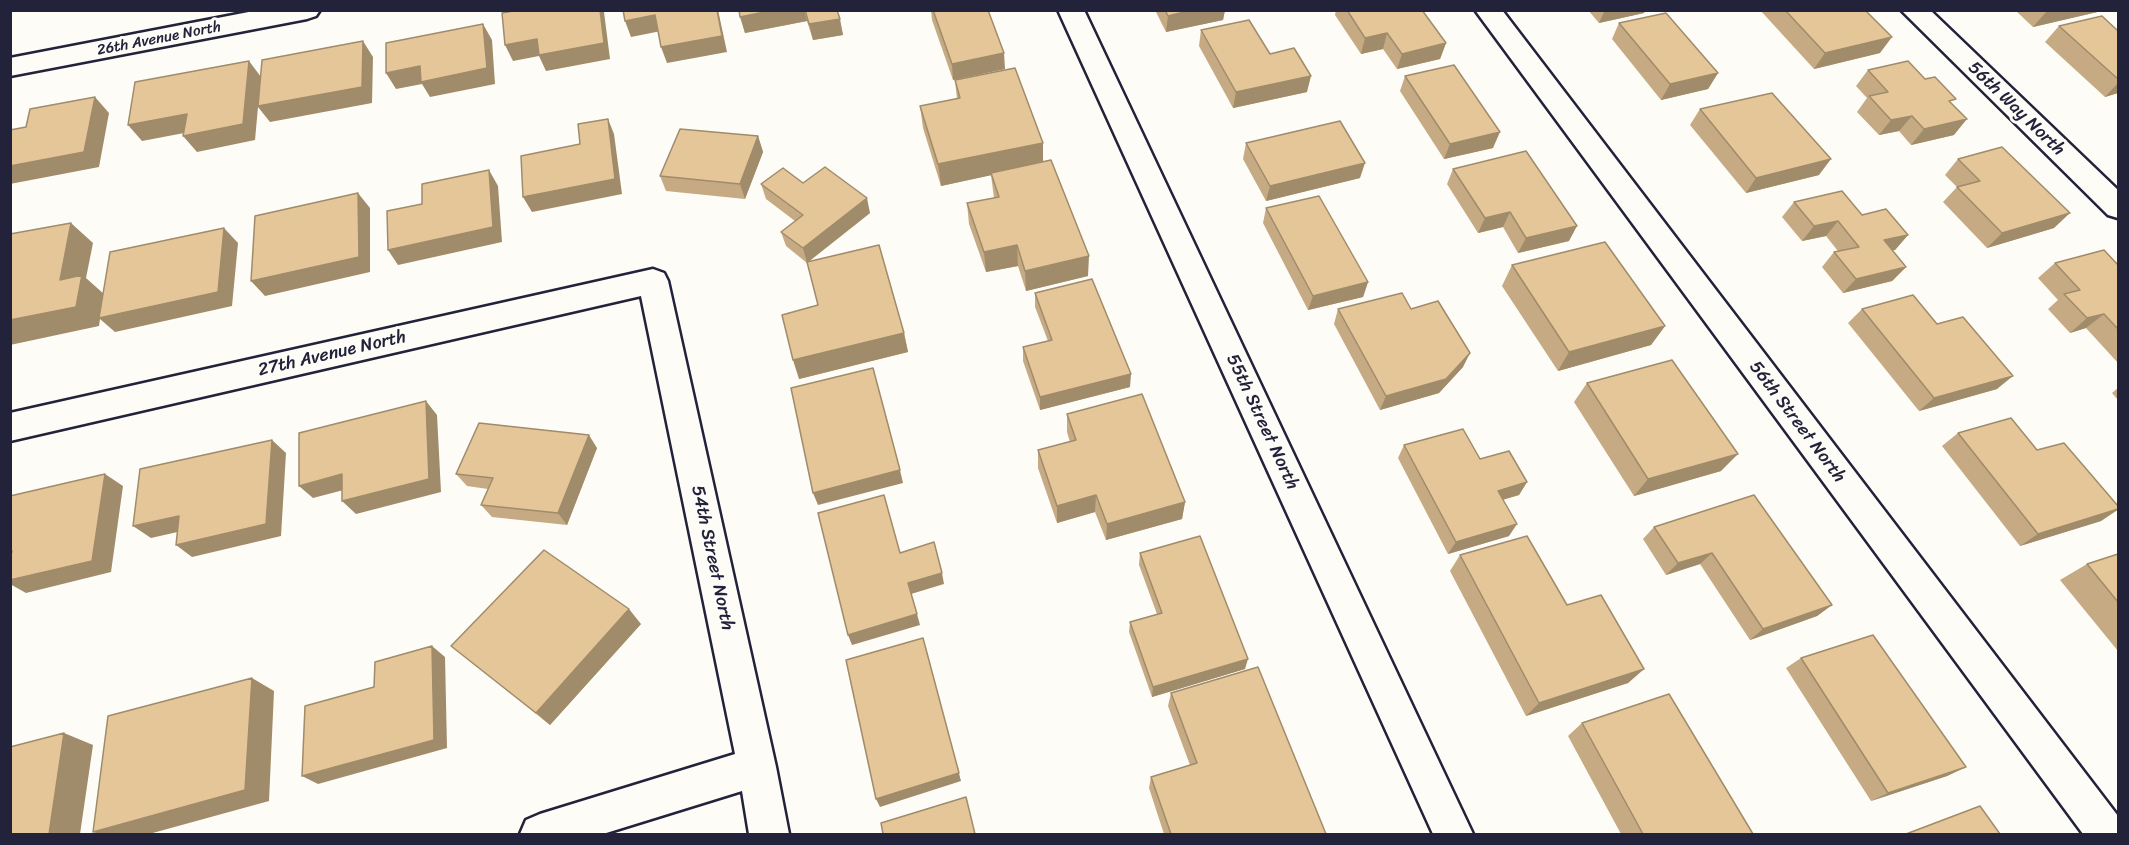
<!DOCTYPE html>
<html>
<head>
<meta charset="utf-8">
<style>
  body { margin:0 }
  #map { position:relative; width:2129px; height:845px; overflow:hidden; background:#fdfcf7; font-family:Sriracha,sans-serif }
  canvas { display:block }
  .frame { position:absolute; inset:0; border:12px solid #22223b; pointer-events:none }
</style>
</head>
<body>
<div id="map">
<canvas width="2129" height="845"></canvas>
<div class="frame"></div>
</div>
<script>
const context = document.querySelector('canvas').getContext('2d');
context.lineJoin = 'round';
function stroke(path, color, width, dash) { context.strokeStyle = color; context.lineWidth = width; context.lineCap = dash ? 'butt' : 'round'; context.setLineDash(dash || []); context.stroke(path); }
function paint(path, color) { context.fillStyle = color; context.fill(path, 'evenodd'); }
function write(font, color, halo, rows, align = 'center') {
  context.font = font + ' Sriracha,sans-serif'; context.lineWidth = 6; context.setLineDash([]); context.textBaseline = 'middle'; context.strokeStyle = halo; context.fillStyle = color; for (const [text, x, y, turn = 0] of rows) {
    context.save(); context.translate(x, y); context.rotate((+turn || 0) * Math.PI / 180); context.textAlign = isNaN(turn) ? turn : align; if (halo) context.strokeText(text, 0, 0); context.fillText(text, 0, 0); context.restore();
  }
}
const minor = new Path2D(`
  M259 10H320L316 16 307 19 10 76V58Z
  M1058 10H1084L1473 834H1433Z
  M1475 10H1502L2118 816V834H2083Z
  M1901 10H1930L2118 190V218L2108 215Z
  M653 269 664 273 668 281 776 767 789 834H749L742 791 603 834H520L526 820 540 814 735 754 641 296 10 441V413Z`);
const wall = new Path2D(`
  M739 10H837L843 35 813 40 807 21 745 33Z
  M931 10H988L1005 69 953 80 932 20Z
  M1155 10H1225L1223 20 1166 32Z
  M1336 10H1422L1446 43 1440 59 1397 69 1383 49 1361 54 1335 15Z
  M1588 10H1646L1644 13 1599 23Z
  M1760 10H1865L1880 53 1814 69Z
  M2015 10H2106L2033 27Z
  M1619 23 1718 73 1708 89 1661 100 1612 39Z
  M2059 26 2118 31V93L2105 97 2045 42Z
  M1201 30 1270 54 1307 92 1233 108 1199 46Z
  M1868 70 1925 79 1952 104 1954 135 1911 145 1899 131 1879 135 1857 112 1867 98 1856 86Z
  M1405 76 1493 148 1444 159 1400 91Z
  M955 80 1043 143V162L1088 276 1026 291 1018 266 986 272 969 224 967 203 994 198 991 175 941 186 923 128 920 106 957 99Z
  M1700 109 1819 175 1746 193 1690 125Z
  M758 136 763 152 745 199 666 191 660 176Z
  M1246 143 1360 178 1266 201 1243 159Z
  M1958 159 2054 228 1987 248 1943 202 1957 187 1945 175Z
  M1453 169 1569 241 1518 253 1503 227 1478 233 1447 184Z
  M803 183 870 213 809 261 904 333 908 352 799 379 818 305 807 263 786 246 781 232 795 221 766 199 761 184Z
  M1794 202 1862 215 1908 235 1895 250H1892L1906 267 1892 281 1843 293 1822 267 1834 252 1838 251 1826 236 1802 241 1782 217Z
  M1266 208 1368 282 1363 297 1308 310 1263 223Z
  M2055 263 2118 265V363L2086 328 2070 333 2048 309 2058 300 2038 278Z
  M1512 265 1665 326 1651 345 1558 371 1502 286Z
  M1035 293 1130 387 1040 410 1023 361V347L1048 341 1035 307Z
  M1338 309H1411L1463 367 1439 393 1380 410 1334 324Z
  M1862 309 1937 324 1997 389 1919 411 1848 323Z
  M1587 383 1721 471 1634 496 1574 402Z
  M2118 388V400L2112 393Z
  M1067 414 1185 502 1182 519 1106 540 1095 512 1057 523 1038 468V450L1070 442 1067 432Z
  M1958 433 2037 450 2118 506V510L2101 521 2020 546 1942 446Z
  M1404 445 1480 459 1527 482 1519 495 1503 500 1509 536 1448 554 1398 458Z
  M597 448 567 525 492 517 481 505 488 489 467 486 456 474Z
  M1654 527 1832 605 1817 616 1750 640 1700 564 1666 575 1643 539Z
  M1140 553 1245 669 1152 697 1129 632 1130 622 1157 614 1139 565Z
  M2118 554V651L2060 580 2087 564Z
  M1460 555 1567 605 1644 669 1628 683 1526 716 1450 571Z
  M641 624 550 725 451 646Z
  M1801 658 1966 767 1947 776 1871 801 1786 668Z
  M1171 693 1326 834H1164L1149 788 1151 777 1190 765 1168 706Z
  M1582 723 1753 834H1621L1568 736Z`);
const shadedWall = new Path2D(`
  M600 10H604V12L610 59 546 71 539 56 513 61 505 45Z
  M717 10H718L727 52 667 63 661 47Z
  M774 10H804L807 21 745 33 740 17Z
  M1192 10H1225L1223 20 1166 32 1168 16Z
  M1605 10H1646L1644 13 1599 23Z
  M2049 10H2106L2033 27 2047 11Z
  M655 15 661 31 631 37 625 21Z
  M840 19 843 35 813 40 809 24Z
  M483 24 492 40 495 84 430 97 422 84 396 89 386 73Z
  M1387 33 1383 49 1361 54 1365 38Z
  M1892 37 1880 53 1814 69 1825 53Z
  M363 41 373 57 372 103 270 122 258 107 255 140 197 152 183 136 249 61 261 77Z
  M1446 43 1440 59 1397 69 1402 54Z
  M1004 53 1005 69 953 80 952 64Z
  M1718 73 1708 89 1661 100 1670 84Z
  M1311 76 1307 92 1233 108 1236 92Z
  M2118 83V93L2105 97Z
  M95 97 109 113 99 167 10 184V166Z
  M187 114 200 130 142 141 128 125Z
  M1912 116 1899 131 1879 135 1891 120Z
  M608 119 614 134 622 194 532 212 523 197Z
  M1967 119 1954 135 1911 145 1924 129Z
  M1500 132 1493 148 1444 159 1450 144Z
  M758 136 763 152 745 199 740 184Z
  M1043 143V164L941 186 938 164Z
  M1831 159 1819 175 1746 193 1756 178Z
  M1365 163 1360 178 1266 201 1270 186Z
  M489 170 498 186 502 242 398 265 388 250Z
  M358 193 370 208V272L265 296 251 281Z
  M867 198 870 213 807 263 803 248Z
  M1510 212 1503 227 1478 233 1485 218Z
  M2070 213 2054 228 1987 248 2002 233Z
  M1838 221 1826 236 1802 241 1814 226Z
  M71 223 93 243 86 278 105 295 224 228 238 243 232 306 115 332 100 319 99 326 10 345V320L60 280Z
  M1577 226 1569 241 1518 253 1526 238Z
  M1908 235 1895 250 1870 255 1884 240Z
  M1017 245 1018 266 986 272 984 252Z
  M1089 256 1088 276 1026 291 1025 271Z
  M1906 267 1892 281 1843 293 1856 279Z
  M1368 282 1363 297 1308 310 1313 296Z
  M2104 314 2086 328 2070 333 2087 318Z
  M1665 326 1651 345 1558 371 1569 352Z
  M904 333 908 352 799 379 793 360Z
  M1470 353 1463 367 1439 393 1380 410 1386 396Z
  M1131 374 1130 387 1040 410V397Z
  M2013 376 1997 389 1919 411 1934 398Z
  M426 401 437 415 441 492 356 514 342 501Z
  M589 435 597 448 567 525 558 513Z
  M272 440 286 453 281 536 192 557 176 545Z
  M1738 454 1721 471 1634 496 1648 479Z
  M900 470 903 483 818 505 813 493Z
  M105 474 123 486 111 572 26 593 10 584V580Z
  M342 474 355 487 313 498 299 486Z
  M1527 482 1519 495 1490 503 1498 491Z
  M1096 495 1095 512 1057 523V506Z
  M1185 502 1182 519 1106 540 1107 524Z
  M2118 509 2101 521 2020 546 2038 534Z
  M179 516 195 528 151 538 133 526Z
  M1517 524 1509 536 1448 554 1456 542Z
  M1712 553 1700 564 1666 575 1678 563Z
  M942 573 944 584 911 594 908 583Z
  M1832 605 1817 616 1750 640 1763 629Z
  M629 609 641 624 550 725 536 713Z
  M917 614 920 625 852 645 848 635Z
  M923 638 961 781 880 807 876 799Z
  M432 646 445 657 447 748 318 784 302 776Z
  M1248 659 1245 669 1152 697 1153 687Z
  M1644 669 1628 683 1526 716 1539 703Z
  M252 678 274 691 269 801 149 834H99L93 832Z
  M64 733 93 745 80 834H49Z
  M1966 767 1947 776 1871 801 1888 793Z`);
const building = new Path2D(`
  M519 10H600L604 43 539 55 537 39 505 45 502 13Z
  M623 10H717L722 36 661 47 655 15 625 21Z
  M739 10H774L740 17Z
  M805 10H837L840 19 809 24Z
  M933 10H988L1004 53 952 64Z
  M1165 10H1192L1168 16Z
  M1347 10H1422L1446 43 1402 54 1387 33 1365 38Z
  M1785 10H1865L1892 37 1825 53Z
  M1666 13 1718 73 1670 84 1619 23Z
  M2102 16 2118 31V79L2059 26Z
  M1249 20 1270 54 1294 48 1311 76 1236 92 1201 30Z
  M483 24 487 68 421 82 420 66 386 73V43Z
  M363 41 362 87 258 106 262 60Z
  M249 61 243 124 183 136 187 114 128 125 135 82Z
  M1908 61 1925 79 1935 77 1956 99 1949 101 1967 119 1924 129 1912 116 1891 120 1869 96 1888 92 1868 70Z
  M1454 65 1500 132 1450 144 1405 76Z
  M1015 68 1043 143 938 164 920 106 960 98 955 80Z
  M1772 93 1831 159 1756 178 1700 109Z
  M95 97 84 152 10 166V130L26 127 30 109Z
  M608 119 615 179 523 197 521 156 580 144 578 124Z
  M1340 121 1365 163 1270 186 1246 143Z
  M680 129 758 136 740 184 660 176Z
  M2002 147 2070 213 2002 233 1957 187 1980 181 1958 159Z
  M1526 151 1577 226 1526 238 1510 212 1485 218 1453 169Z
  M1051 160 1089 256 1025 271 1017 245 984 252 967 203 999 197 991 173Z
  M825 167 867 198 803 248 781 232 803 215 761 184 783 168 803 183Z
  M489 170 493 227 388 250 387 211 422 204V184Z
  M1842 191 1862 215 1886 209 1908 235 1884 240 1906 267 1856 279 1834 252 1859 247 1838 221 1814 226 1794 202Z
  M358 193 359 257 251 281 255 216Z
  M1319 196 1368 282 1313 296 1266 208Z
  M71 223 60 280 82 275 76 307 10 320V234Z
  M224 228 218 292 99 318 110 252Z
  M1605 242 1665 326 1569 352 1512 265Z
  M879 245 904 333 793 360 782 315 818 305 807 262Z
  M2104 250 2118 265V329L2104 314 2087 318 2064 294 2080 290 2055 263Z
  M1092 279 1131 374 1040 397 1023 347 1052 340 1035 293Z
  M1402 293 1411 309 1438 301 1470 353 1446 379 1386 396 1338 309Z
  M1913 295 1937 324 1963 317 2013 376 1934 398 1862 309Z
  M1672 360 1738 454 1648 479 1587 383Z
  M873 368 900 470 813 493 791 388Z
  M1142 394 1185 502 1107 524 1096 495 1057 506 1038 450 1076 440 1067 414Z
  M426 401 429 479 342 501V474L299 486V433Z
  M2011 418 2037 450 2064 443 2118 506V509L2038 534 1958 433Z
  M479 423 589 435 558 513 481 505 493 478 456 474Z
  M1463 429 1480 459 1509 451 1527 482 1498 491 1517 524 1456 542 1404 445Z
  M272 440 266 524 176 545 179 516 133 526 140 469Z
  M105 474 92 561 10 580V560L12 551H10V496Z
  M884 495 900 553 934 542 942 573 908 583 917 614 848 635 818 513Z
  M1754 495 1832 605 1763 629 1712 553 1678 563 1654 527Z
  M1200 536 1248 659 1153 687 1130 622 1162 613 1140 553Z
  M1527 536 1567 605 1601 595 1644 669 1539 703 1460 555Z
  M544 550 629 609 536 713 451 646Z
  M2118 554V602L2087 564Z
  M1873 635 1966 767 1888 793 1801 658Z
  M923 638 959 773 876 799 846 660Z
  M432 646 434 740 302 776 305 706 374 687 375 662Z
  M1258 667 1326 834H1171L1151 777 1197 763 1171 693Z
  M252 678 245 790 93 832 108 716Z
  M1669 694 1753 834H1643L1582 723Z
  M64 733 49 834H10V747Z
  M966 797 975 834H883L881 823Z
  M1980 806 2000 834H1906Z`);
const farStreetnames = [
  ["26th Avenue North",159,39,-11]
];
const streetNames = [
  ["56th Way North",2016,109,44],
  ["27th Avenue North",332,354,-13],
  ["55th Street North",1262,422,65],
  ["56th Street North",1797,422,53],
  ["54th Street North",712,558,78]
];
stroke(minor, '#22223b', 5);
paint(minor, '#fdfcf7');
paint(wall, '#c5aa83');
paint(shadedWall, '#a08b6a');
paint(building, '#e5c698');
stroke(building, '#a08b6a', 1.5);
write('15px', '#22223b', '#fdfcf7', farStreetnames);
write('18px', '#22223b', '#fdfcf7', streetNames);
</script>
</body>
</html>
